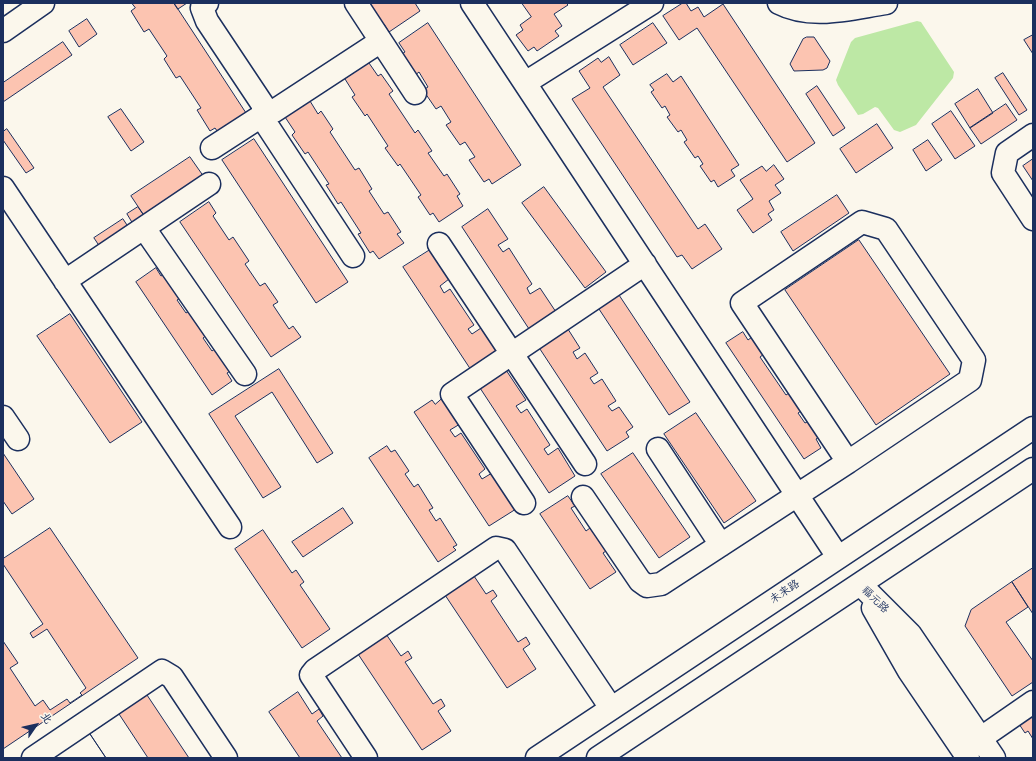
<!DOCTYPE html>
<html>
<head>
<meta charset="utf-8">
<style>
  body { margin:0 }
  #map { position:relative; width:1036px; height:761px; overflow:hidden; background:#fbf7ec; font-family:Pangolin,"LXGW WenKai TC",sans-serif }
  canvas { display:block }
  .frame { position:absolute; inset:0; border:4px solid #1b2f5e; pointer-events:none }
  .north { position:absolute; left:16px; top:705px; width:40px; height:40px; -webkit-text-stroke:3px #fbf7ec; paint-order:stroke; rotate:56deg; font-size:11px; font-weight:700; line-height:16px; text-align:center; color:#1b2f5e }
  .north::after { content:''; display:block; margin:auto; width:14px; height:18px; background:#1b2f5e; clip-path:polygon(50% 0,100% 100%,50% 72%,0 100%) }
</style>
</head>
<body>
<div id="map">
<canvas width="1036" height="761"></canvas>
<div class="frame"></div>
<div class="north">北</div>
</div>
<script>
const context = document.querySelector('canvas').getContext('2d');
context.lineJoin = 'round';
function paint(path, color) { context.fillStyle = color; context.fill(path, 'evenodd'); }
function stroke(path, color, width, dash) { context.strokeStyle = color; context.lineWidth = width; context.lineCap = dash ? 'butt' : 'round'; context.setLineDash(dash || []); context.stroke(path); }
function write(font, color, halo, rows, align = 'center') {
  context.font = font + ' Pangolin,"LXGW WenKai TC",sans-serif'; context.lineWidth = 3.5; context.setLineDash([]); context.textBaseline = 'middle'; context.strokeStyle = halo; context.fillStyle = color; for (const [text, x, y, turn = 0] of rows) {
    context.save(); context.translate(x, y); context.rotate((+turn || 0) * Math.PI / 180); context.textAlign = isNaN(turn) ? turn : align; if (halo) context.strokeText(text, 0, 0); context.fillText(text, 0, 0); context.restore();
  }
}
const green = new Path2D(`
  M917 21 921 22 954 72 953 78 916 125 900 132 894 130 878 108 875 107 863 114 858 115 838 85 836 80 851 42 855 38Z`);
const building = new Path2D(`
  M132 3H174L248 116 220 135 215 128 210 131 197 110 201 108 180 76 176 78 164 59 167 56 149 29 144 32 131 11 135 8Z
  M174 3H187L178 9Z
  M363 3H415L420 11 389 32 384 24 379 27Z
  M522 3H566L568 5 554 14 562 26 555 31 559 36 537 51 534 47 528 51 516 35 523 30 520 25 531 17Z
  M683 3H686L691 11 698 7 704 17 723 4 815 143 787 162 697 28 679 40 663 16Z
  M87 19 97 34 79 47 69 31Z
  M428 23 521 165 492 184 489 179 484 182 469 160 475 157 465 142 460 145 446 125 451 122 441 106 436 109 423 90 428 87 419 72 414 76 400 55 405 52 399 43Z
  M653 23 667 43 633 65 620 45Z
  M1033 35V54L1024 40Z
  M807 37H814L830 61 827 68 823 70 794 71 790 64 803 39Z
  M63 42 72 55 3 102V83Z
  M609 57 620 75 603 87 698 229 705 224 722 249 692 269 682 255 677 257 572 99 590 88 579 71 598 58 601 62Z
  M369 63 378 76 381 74 393 91 389 94 415 133 418 130 432 151 428 153 444 176 447 174 460 194 457 196 463 206 439 222 433 213 430 215 418 197 421 195 400 164 398 166 385 148 388 146 367 114 365 116 352 97 355 95 345 79Z
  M1003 73 1027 110 1019 115 995 78Z
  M667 74 673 82 681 76 739 165 731 170 735 176 718 187 714 180 711 182 700 166 703 164 698 156 695 158 684 142 687 140 681 130 678 132 667 117 670 115 665 106 662 108 651 92 654 90 650 85Z
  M817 86 845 128 833 136 806 94Z
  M978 89 993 113 970 128 955 104Z
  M310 101 318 114 321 111 333 129 330 132 355 170 359 168 372 189 369 191 384 214 388 212 401 232 397 234 404 243 379 259 373 251 370 253 358 234 361 233 341 202 338 204 326 185 329 184 308 152 305 154 292 135 295 132 285 117Z
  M1006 104 1017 120 981 144 970 128Z
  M121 109 144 142 131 151 108 117Z
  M951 111 975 146 955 159 932 124Z
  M877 124 893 148 856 173 840 149Z
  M7 129 34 168 26 173 3 140V132Z
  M254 139 348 282 316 303 222 160Z
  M928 140 942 160 926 171 913 150Z
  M190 157 204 177 145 217 131 196Z
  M1033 159V181L1023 166Z
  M774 165 784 179 775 185 781 193 769 201 774 210 768 214 772 220 753 233 737 210 753 199 740 180 762 166 766 171Z
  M544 187 606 272 585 288 522 203Z
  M837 195 849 213 793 251 781 232Z
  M209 202 216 213 213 216 229 240 233 237 249 261 245 264 260 286 265 283 278 302 273 305 289 329 293 326 301 337 271 357 180 222Z
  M138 207 145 217 133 224 127 214Z
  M488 209 508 239 498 245 503 252 509 248 532 284 527 288 530 294 540 288 558 315 531 332 462 227Z
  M123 219 129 228 100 247 94 238Z
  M859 240 950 374 876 425 785 290Z
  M430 250 449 279 440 286 444 293 450 289 474 325 468 329 472 334 481 328 499 355 473 373 403 267Z
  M156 268 161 276 166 273 182 297 177 300 186 313 191 310 207 335 203 338 212 351 216 348 232 370 227 373 232 381 212 395 136 282Z
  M617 292 690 402 669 415 597 306Z
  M70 314 142 422 110 443 37 336Z
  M566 326 580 348 573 352 577 359 585 353 598 373 590 378 594 384 602 379 616 401 608 406 612 411 619 407 633 427 626 432 629 437 607 451 536 343Z
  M743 332 748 340 752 337 764 354 760 357 786 395 789 393 801 411 798 413 805 423 809 421 819 437 816 439 821 448 804 459 726 343Z
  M279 369 333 453 317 463 272 392 235 416 281 487 263 498 209 414Z
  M506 370 526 400 516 406 521 413 527 409 550 445 544 449 548 455 558 448 575 476 549 493 480 388Z
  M443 398 460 424 450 430 455 437 461 433 485 469 479 474 482 479 492 473 516 509 489 526 414 412 432 400 435 404Z
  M696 413 756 501 724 523 664 434Z
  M387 446 391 452 395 450 409 471 405 474 414 487 418 484 433 508 429 510 436 521 440 518 457 545 453 547 456 550 438 562 369 458Z
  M3 453 34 499 12 514 3 501Z
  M633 453 690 537 659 558 601 474Z
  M568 496 575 506 571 508 586 531 590 528 606 551 603 553 616 572 590 589 540 514Z
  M343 508 353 523 303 557 292 542Z
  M50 528 138 658 3 749V559Z
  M263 530 292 573 296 570 304 582 300 585 330 629 302 648 235 549Z
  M3 564 43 624 30 633 33 638 47 629 86 688 80 693 82 695 70 703 67 699 50 710 43 700 35 706 10 668 18 663 3 641Z
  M1033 568V614L1012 582Z
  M472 573 486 594 493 590 497 596 491 601 518 642 526 637 530 644 523 649 536 669 507 688 443 592Z
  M1012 582 1028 607 1006 622 1033 661V682L1012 696 965 626 971 610Z
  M386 634 401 656 408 651 412 658 405 662 433 704 441 699 445 706 438 711 451 731 422 750 358 654Z
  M298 692 312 714 319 709 323 716 317 721 342 758H300L269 712Z
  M147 695 189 758H106L90 734Z
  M119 714 148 758H106L90 734Z
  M1033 715V739L1028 731 1025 733 1019 724Z`);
const minor = new Path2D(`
  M207 3 202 8 207 21 263 105V115L212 148
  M356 3 415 93
  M472 3 838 557
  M779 3C812 20 852 8 886 3
  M3 31 43 3
  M525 83 652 3
  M263 115 274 111 381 41
  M261 116 353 256
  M1033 135 1007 153 1003 173 1033 219
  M3 188 230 527
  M862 222 886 229 974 360 970 380 848 462 742 303Z
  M144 228 245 374
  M439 244 585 464
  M65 281 209 184
  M3 417 18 439
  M658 449 721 545
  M583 497 640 581 647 586 661 584 848 462
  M524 503 452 394 645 264
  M981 738 1033 702
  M33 758 162 671 172 677 226 758
  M366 758 311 675 315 670 496 548 505 550 611 708`);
const major = new Path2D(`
  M860 584 910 634 994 758
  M873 608 909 671 968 758
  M537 758 1033 428
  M598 758 1033 469`);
const streetNames = [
  ["未来路",785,592,-34],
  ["福元路",875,600,44]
];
paint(green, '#bde8a5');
paint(building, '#fcc4b1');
stroke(building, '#1b2f5e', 1);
stroke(minor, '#1b2f5e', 25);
stroke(major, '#1b2f5e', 25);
stroke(minor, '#fbf7ec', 22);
stroke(major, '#fbf7ec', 22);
write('11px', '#1b2f5e', '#fbf7ec', streetNames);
</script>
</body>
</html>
